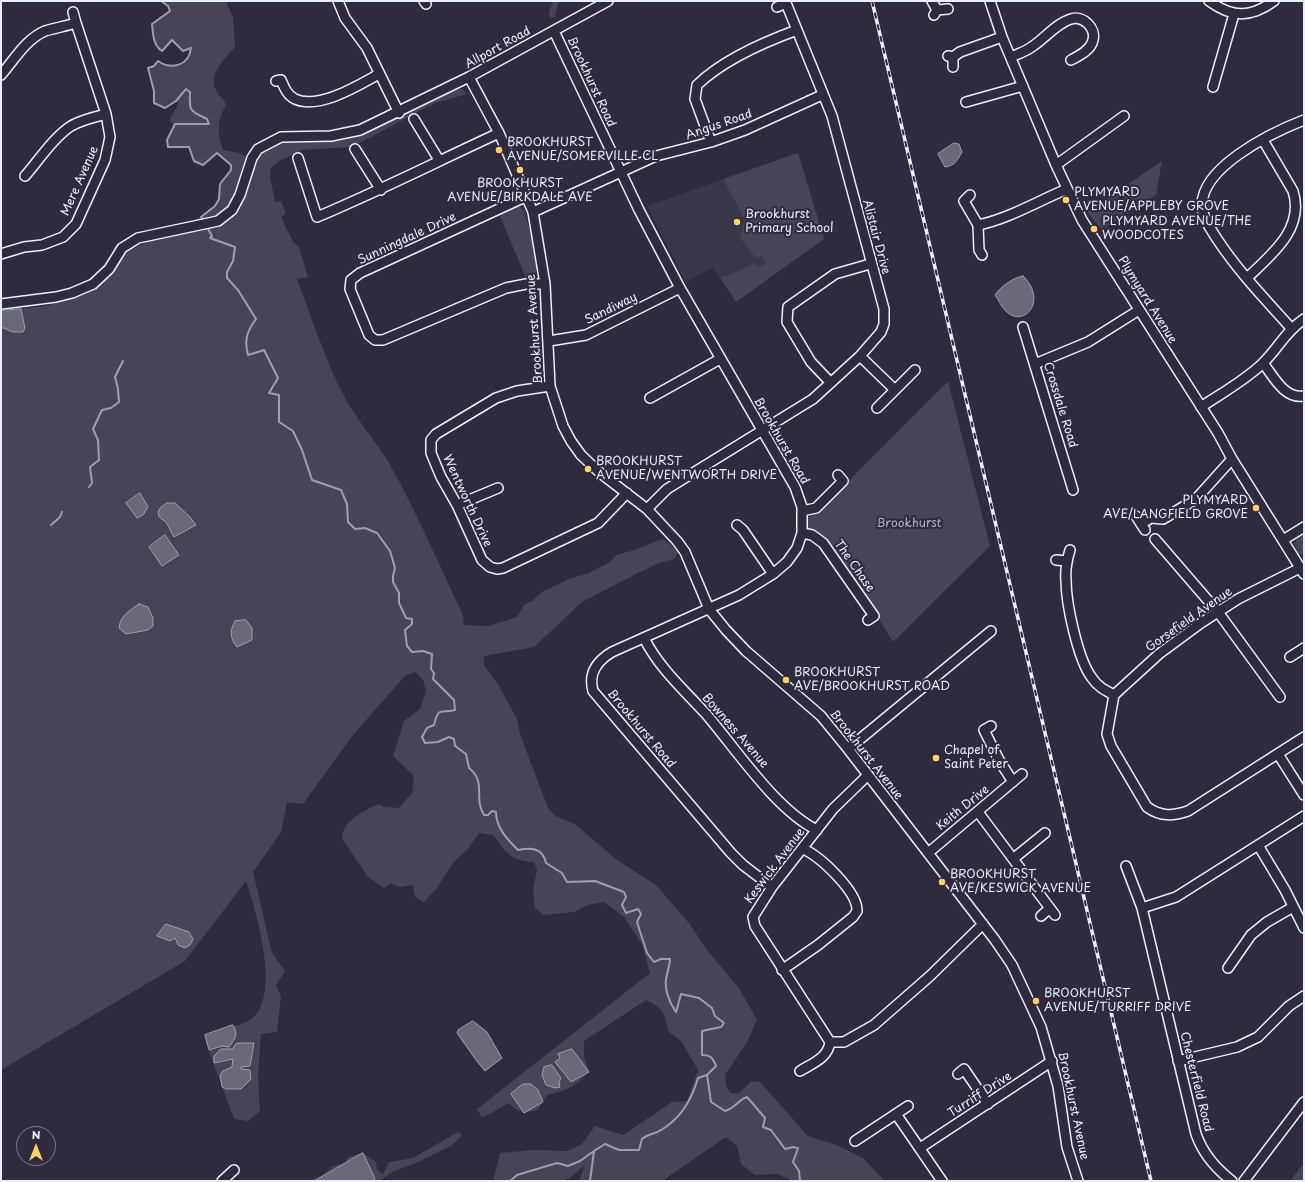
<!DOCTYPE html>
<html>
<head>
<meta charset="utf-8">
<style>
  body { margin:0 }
  #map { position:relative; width:1305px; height:1182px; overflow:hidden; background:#2f2a3d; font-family:"Playpen Sans",sans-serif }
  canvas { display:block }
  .frame { position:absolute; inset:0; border:2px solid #e8f1f8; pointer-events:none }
  .north { position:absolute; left:16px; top:1126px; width:40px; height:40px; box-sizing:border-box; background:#2f2a3d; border:1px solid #797a88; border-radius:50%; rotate:0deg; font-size:11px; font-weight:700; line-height:16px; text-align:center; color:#e8f1f8 }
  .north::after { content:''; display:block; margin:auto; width:14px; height:18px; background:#ffd166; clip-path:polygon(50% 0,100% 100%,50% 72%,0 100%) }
</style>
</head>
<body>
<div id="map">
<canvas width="1305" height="1182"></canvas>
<div class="frame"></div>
<div class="north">N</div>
</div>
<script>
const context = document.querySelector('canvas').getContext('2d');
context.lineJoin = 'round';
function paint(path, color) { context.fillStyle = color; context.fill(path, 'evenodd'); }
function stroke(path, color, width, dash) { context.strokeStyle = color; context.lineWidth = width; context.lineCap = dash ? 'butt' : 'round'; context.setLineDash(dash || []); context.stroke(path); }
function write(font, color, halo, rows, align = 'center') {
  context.font = font + ' "Playpen Sans",sans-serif'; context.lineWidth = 4; context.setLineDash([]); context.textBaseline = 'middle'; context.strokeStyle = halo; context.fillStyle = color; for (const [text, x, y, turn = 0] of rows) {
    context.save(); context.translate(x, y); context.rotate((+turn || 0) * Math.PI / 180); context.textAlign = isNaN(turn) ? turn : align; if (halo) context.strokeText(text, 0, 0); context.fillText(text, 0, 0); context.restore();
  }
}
const built = new Path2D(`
  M798 153 824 239 736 302 713 267 686 283 647 206Z`);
const green = new Path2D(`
  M161 1H226L233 18 235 47C226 57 207 75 216 90 219 97 224 98 226 105 217 119 217 135 223 150L239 153 255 161 260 154 279 141 326 139 363 134 453 89H462L467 94 435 103 352 147 302 150 279 161 271 168 270 176 275 202 281 201 286 214 281 217 293 242 299 247 308 277 297 279C313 321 328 370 351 408 364 429 381 448 393 470 419 517 440 567 463 615L464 625 488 626 517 617 524 605 532 601 542 592 569 579 589 573 610 562 616 555 635 550 662 539 670 544 678 553 674 559 659 563 634 575 582 602 534 647 484 656V665L499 686 517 719 520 734 548 808 554 815 576 825 617 860 656 885 688 922 708 951 739 988 757 1020 747 1042 725 1075 726 1086 731 1093H739L752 1081 760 1082 808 1136 837 1145 863 1158 885 1181H789V1179L777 1174 755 1175 741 1164 737 1146 726 1137 662 1181H579L585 1165 571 1177 563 1181H493L500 1153 534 1150 568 1151 582 1144 595 1126 623 1135 672 1102 687 1101 698 1070 681 1041 668 1031C665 1013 662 1007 646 1000L584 1041V1057L589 1072C577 1086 565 1091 547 1095L538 1110C522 1113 520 1114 509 1103L482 1118 477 1109 650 973 642 944 624 917 604 902 588 905 574 912 543 915 535 908 533 889 537 870 534 862C511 861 505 852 493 835L479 833 468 849 453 863 437 888 424 902 415 897 413 885 399 887 391 883 384 888 368 877 343 840C338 823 366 809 380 804L383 807 399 808 412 793 414 776 393 756 404 721 420 709 426 691 423 680 415 672 405 676 353 735 303 804 287 802 281 832 253 872 272 953 285 971 276 985 281 997 277 1032 261 1034 258 1077 260 1111 248 1121 234 1119 206 1043 205 1035C214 1032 246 1024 251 1019 282 997 256 911 246 881L185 961 1 1070V311L45 306 84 295 96 289 111 274 125 252 201 217 215 206 219 199 220 184 231 170V165L217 153 203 165 194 161 189 147H168L167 140 175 124 171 123C168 114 177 112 178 102L176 101 165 108 154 103V91L148 68 154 66 158 61C171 70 190 66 191 49L183 51 172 40 162 51C153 45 153 34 152 24L170 11 168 6Z
  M553 1H559L555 17 550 18 549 13Z
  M798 153 824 239 736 302 720 277 728 276 755 263 757 267 765 264 762 256 756 258 740 238 745 220 723 179Z
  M1162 161 1156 195 1102 230 1087 212Z
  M513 207H520L524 211 530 231 537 269 533 277 526 278 499 214Z
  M948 381 990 546 893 642 876 614 806 529V519L820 510Z
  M1304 533V554L1299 555 1294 544 1297 538Z
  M458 1132 462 1135 451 1146 414 1164 394 1171 380 1181H309L322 1175 333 1166 344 1163 348 1157 363 1153 376 1162 377 1169 383 1174 389 1162 413 1158Z
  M1304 1163V1181H1290Z`);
const water = new Path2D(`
  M954 143 959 144 962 152C958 159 955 166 945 167L938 154Z
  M1023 276C1049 301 1023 329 1006 311 1001 307 999 300 995 295 1000 287 1014 277 1023 276Z
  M21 309 25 328 23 332H13L1 327V311Z
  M140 493 148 507 143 515 137 518 126 503Z
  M167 503H175L190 517 196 525 174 537 166 522 159 517 158 512 161 507Z
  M165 535 179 555 162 566 149 547Z
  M139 604 148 607 153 618V626L148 630 126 634 119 628C120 616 130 610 139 604Z
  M246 620 252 628V640L237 647C230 638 229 632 235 621Z
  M166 924 189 932 193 939 190 945 185 948 178 945 175 938 170 941 157 936Z
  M473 1021 487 1032 502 1058 485 1071 476 1060 457 1033 458 1030Z
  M233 1025C239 1034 235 1039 229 1047L222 1046 209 1050 205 1035Z
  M237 1043H254L250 1066 241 1067V1069L250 1070 251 1079 241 1089H226L222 1087 220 1075 223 1071 232 1067 233 1059 214 1063V1056L221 1049H232Z
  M572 1049 589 1072 571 1082 555 1062 560 1058 558 1054Z
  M552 1065 561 1078 559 1082 560 1087 555 1088 546 1085 542 1075 544 1067Z
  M523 1084H531L538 1090 543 1102 524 1113 511 1094Z
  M363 1153 375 1179 372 1181H315Z`);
const stream = new Path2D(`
  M161 1 168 6 170 11 152 24C153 34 153 45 162 51L172 40 183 51 191 48C189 66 171 70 158 61L154 66 148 68 154 91V103L165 108 176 101 186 89 190 92C189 112 190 111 207 119L209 124H175L167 140 168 147H189L194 161 203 165 217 153 231 165V170L220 184 219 199 215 206 201 217 204 222
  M207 227 212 236 210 238 235 247 233 261 227 272V278L238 290 256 319C247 331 244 340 248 355L264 350 278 378 269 393 279 395V422L293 431 302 450 312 480 341 490 347 504 348 522 355 529 365 528 377 533 390 551 395 568 393 576V582L399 593V603L406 618 412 619V624L405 630 407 646 412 652 423 651 432 654 431 669 434 673 433 679 454 700 455 710C441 714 439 705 434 725L427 728 422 737 425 743 438 742 449 737 454 739 455 746 466 754 469 768C487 782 473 798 484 815H488L492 811 496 812C496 828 507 839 518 850 531 847 543 848 546 863L562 873 567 882 595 881 624 892 626 897 622 905 626 913 638 909 641 914 637 922 647 953 654 962 661 959H670C670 965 668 969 667 975 663 987 669 1002 676 1012L681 994 699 998 712 1008 715 1016 724 1023 721 1027 702 1031V1055C711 1055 713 1058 716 1066L707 1075 711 1102 725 1111C735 1108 738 1100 747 1097L765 1118 763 1127 771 1130 785 1149 793 1147 798 1148 793 1162 799 1171 800 1181
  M89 487 92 483 90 467 99 460 98 440 93 429 102 410 111 408 119 402 118 389 115 377 123 361
  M51 525 60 517 62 512
  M594 1151 605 1144 619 1150H639L642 1139C648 1134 655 1134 661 1130 680 1119 692 1099 698 1078L707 1075
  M510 1181 517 1175 557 1163 568 1166 580 1161 594 1151 590 1181`);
const minor = new Path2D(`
  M338 1 345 18 367 48 399 113
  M424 1 426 4
  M932 1 937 10 934 15
  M990 1 1002 37 1056 165 1082 220 1218 433 1232 459 1304 574
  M1209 1C1232 18 1251 18 1274 1
  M937 10 948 9
  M73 12 76 23
  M554 31 639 210 680 288 795 487 802 507V533L797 548 787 562 773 574 739 595 612 652C597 661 588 673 593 691L731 853 743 865 772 887
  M948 56 953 57 960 52 1002 37
  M1011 57C1018 54 1027 51 1033 46 1045 38 1057 23 1071 19 1083 15 1096 28 1093 40 1091 50 1079 56 1071 60
  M953 67V57
  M1 75C14 60 26 39 45 31 55 28 66 26 76 23L106 114 110 137 105 160 76 224 63 237 42 245 24 247 1 254
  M469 77 499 133 533 212 545 284 550 386 563 426 571 441 581 455 599 472 647 509 677 541 685 552 709 609 726 630 746 651 821 716 848 749 995 940 1012 965 1041 1027 1058 1086 1067 1147 1078 1181
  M276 81 281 80C284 87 287 95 295 99 319 110 359 85 379 74
  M1213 87 1234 14
  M966 102 1023 86
  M414 119 439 160
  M711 142 695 99 697 85C723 60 764 42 797 30
  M355 149 381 190
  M298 158 317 217C379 191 438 161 499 133
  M1056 165 1124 116
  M25 176C38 161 54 137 71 126 81 120 94 117 106 114
  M970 195 964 201 978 225 979 250 982 255
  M525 197 360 273 351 280 350 289 369 335 375 340H383L506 288 526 284H545
  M533 212 656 156 711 142 745 130 822 95
  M978 225C1008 219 1038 201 1067 189
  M1247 278C1271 255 1305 229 1293 191L1263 140
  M1 304 56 297 72 293 93 284 109 269 122 248 138 238 218 221 232 210 240 195 252 158 258 149 281 137 331 136 360 130 469 77 608 1
  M1023 327 1073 490
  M1291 328C1265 299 1238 271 1217 239 1212 231 1205 222 1203 212 1193 170 1273 132 1304 120
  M549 341 586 335 680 288
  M860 356 895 390 915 370
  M1263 363C1274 377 1284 399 1304 396
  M1035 364 1088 342 1139 310
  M830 382 811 362 787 322 788 307 835 274 870 264
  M550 386 517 391 496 398 436 434 431 440V453L441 477 457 505 482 560 490 567 497 569 503 568 598 523 627 493
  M650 398 720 359
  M1201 407C1222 393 1244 381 1262 364 1278 349 1284 333 1304 319
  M877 408 895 390
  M457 505 498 488
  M647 509 667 489 813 399 860 356 881 332 884 324V309L832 116 786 3 777 7
  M802 511 816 508 843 481 838 475
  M1136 516 1145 530
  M1141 524 1151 518 1163 519 1196 499 1232 459
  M737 525 743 530 773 574
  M802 533 812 535 823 543 874 616 868 620
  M1155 539 1218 612 1280 697
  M1283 540 1304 527
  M1070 550C1067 560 1065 570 1066 580 1066 604 1078 660 1092 678 1098 687 1105 690 1114 695
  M1056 560 1067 561
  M1300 568 1238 599 1201 623 1159 654 1114 695 1107 734 1111 746 1147 807C1161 817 1173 816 1188 811L1304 737
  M644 638C659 668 684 690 706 714 736 749 776 810 817 830
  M1290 657 1304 648
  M991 726 984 730 999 760 1013 782
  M848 749 991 631
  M1278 754 1304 795
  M868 775 833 809 772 887 753 917 755 926 830 1042H844L874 1025 930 976 983 924
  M978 812 1055 915
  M1258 845 1285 890 1304 928
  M928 853 1022 774
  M1013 859 1045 833
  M1126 866 1142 908
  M1041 916 1050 908
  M1228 968 1251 935 1267 922 1293 907
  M782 970 818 945 853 917 857 911C858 892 820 856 803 849
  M1178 1061 1237 1047 1258 1037 1289 1006 1304 996
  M800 1071C813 1063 828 1058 830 1042
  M958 1074 964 1069 988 1104
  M896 1114 942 1181
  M855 1141 908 1106
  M920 1148 1052 1061
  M222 1181 234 1170
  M1232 1181C1215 1168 1203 1154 1196 1134L1142 908 1176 897 1304 816
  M1244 1181 1304 1102`);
const rail = new Path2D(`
  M872 1 1151 1181`);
const markers = [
  [499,150,4,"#ffd166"],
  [520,170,4,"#ffd166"],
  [1066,200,4,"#ffd166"],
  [737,222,4,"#ffd166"],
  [1094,229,4,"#ffd166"],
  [588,469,4,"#ffd166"],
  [1256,508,4,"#ffd166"],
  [786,680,4,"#ffd166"],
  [936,758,4,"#ffd166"],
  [942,882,4,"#ffd166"],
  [1036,1001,4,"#ffd166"]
];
const streetNames = [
  ["Allport Road",498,48,-29],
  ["Brookhurst Road",591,82,65],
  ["Angus Road",719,125,-19],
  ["Mere Avenue",80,181,-66],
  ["Alistair Drive",876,237,75],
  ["Sunningdale Drive",407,239,-25],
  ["Plymyard Avenue",1147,300,58],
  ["Sandiway",611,309,-26],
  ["Brookhurst Avenue",535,329,-94],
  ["Crossdale Road",1060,405,73],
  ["Brookhurst Road",781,441,60],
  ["Wentworth Drive",467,501,65],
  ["The Chase",854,566,55],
  ["Gorsefield Avenue",1189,620,-35],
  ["Brookhurst Road",641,729,50],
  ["Bowness Avenue",735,731,49],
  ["Brookhurst Avenue",866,755,52],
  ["Keith Drive",963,808,-39],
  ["Keswick Avenue",775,866,-53],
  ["Chesterfield Road",1196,1082,76],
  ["Turriff Drive",980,1095,-33],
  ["Brookhurst Avenue",1073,1106,78]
];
const poiNames = [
  ["BROOKHURST",507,143],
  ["AVENUE/SOMERVILLE CL",507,157],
  ["BROOKHURST",520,184,"center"],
  ["AVENUE/BIRKDALE AVE",520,198,"center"],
  ["PLYMYARD",1074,193],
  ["AVENUE/APPLEBY GROVE",1074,207],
  ["Brookhurst",745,215],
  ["Primary School",745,229],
  ["PLYMYARD AVENUE/THE",1102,222],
  ["WOODCOTES",1102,236],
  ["BROOKHURST",596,462],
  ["AVENUE/WENTWORTH DRIVE",596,476],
  ["PLYMYARD",1248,501,"right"],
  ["AVE/LANGFIELD GROVE",1248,515,"right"],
  ["BROOKHURST",794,673],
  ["AVE/BROOKHURST ROAD",794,687],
  ["Chapel of",944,751],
  ["Saint Peter",944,765],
  ["BROOKHURST",950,875],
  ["AVE/KESWICK AVENUE",950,889],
  ["BROOKHURST",1044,994],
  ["AVENUE/TURRIFF DRIVE",1044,1008]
];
const parkNames = [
  ["Brookhurst",909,524]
];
paint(built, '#3b3749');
paint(green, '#464455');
paint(water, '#696978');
stroke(water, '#9c9fab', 1);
stroke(stream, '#9c9fab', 2);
stroke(minor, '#e8f1f8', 12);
stroke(minor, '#2f2a3d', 9);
stroke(rail, '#e8f1f8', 3.5);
stroke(rail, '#2f2a3d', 2, [6]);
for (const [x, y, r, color] of markers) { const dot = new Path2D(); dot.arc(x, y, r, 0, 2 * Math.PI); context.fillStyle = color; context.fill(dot); stroke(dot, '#2f2a3d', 1.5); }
write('12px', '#e8f1f8', '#2f2a3d', streetNames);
write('12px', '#e8f1f8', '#2f2a3d', poiNames, 'left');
write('12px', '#afb4bf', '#2f2a3d', parkNames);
</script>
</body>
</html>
